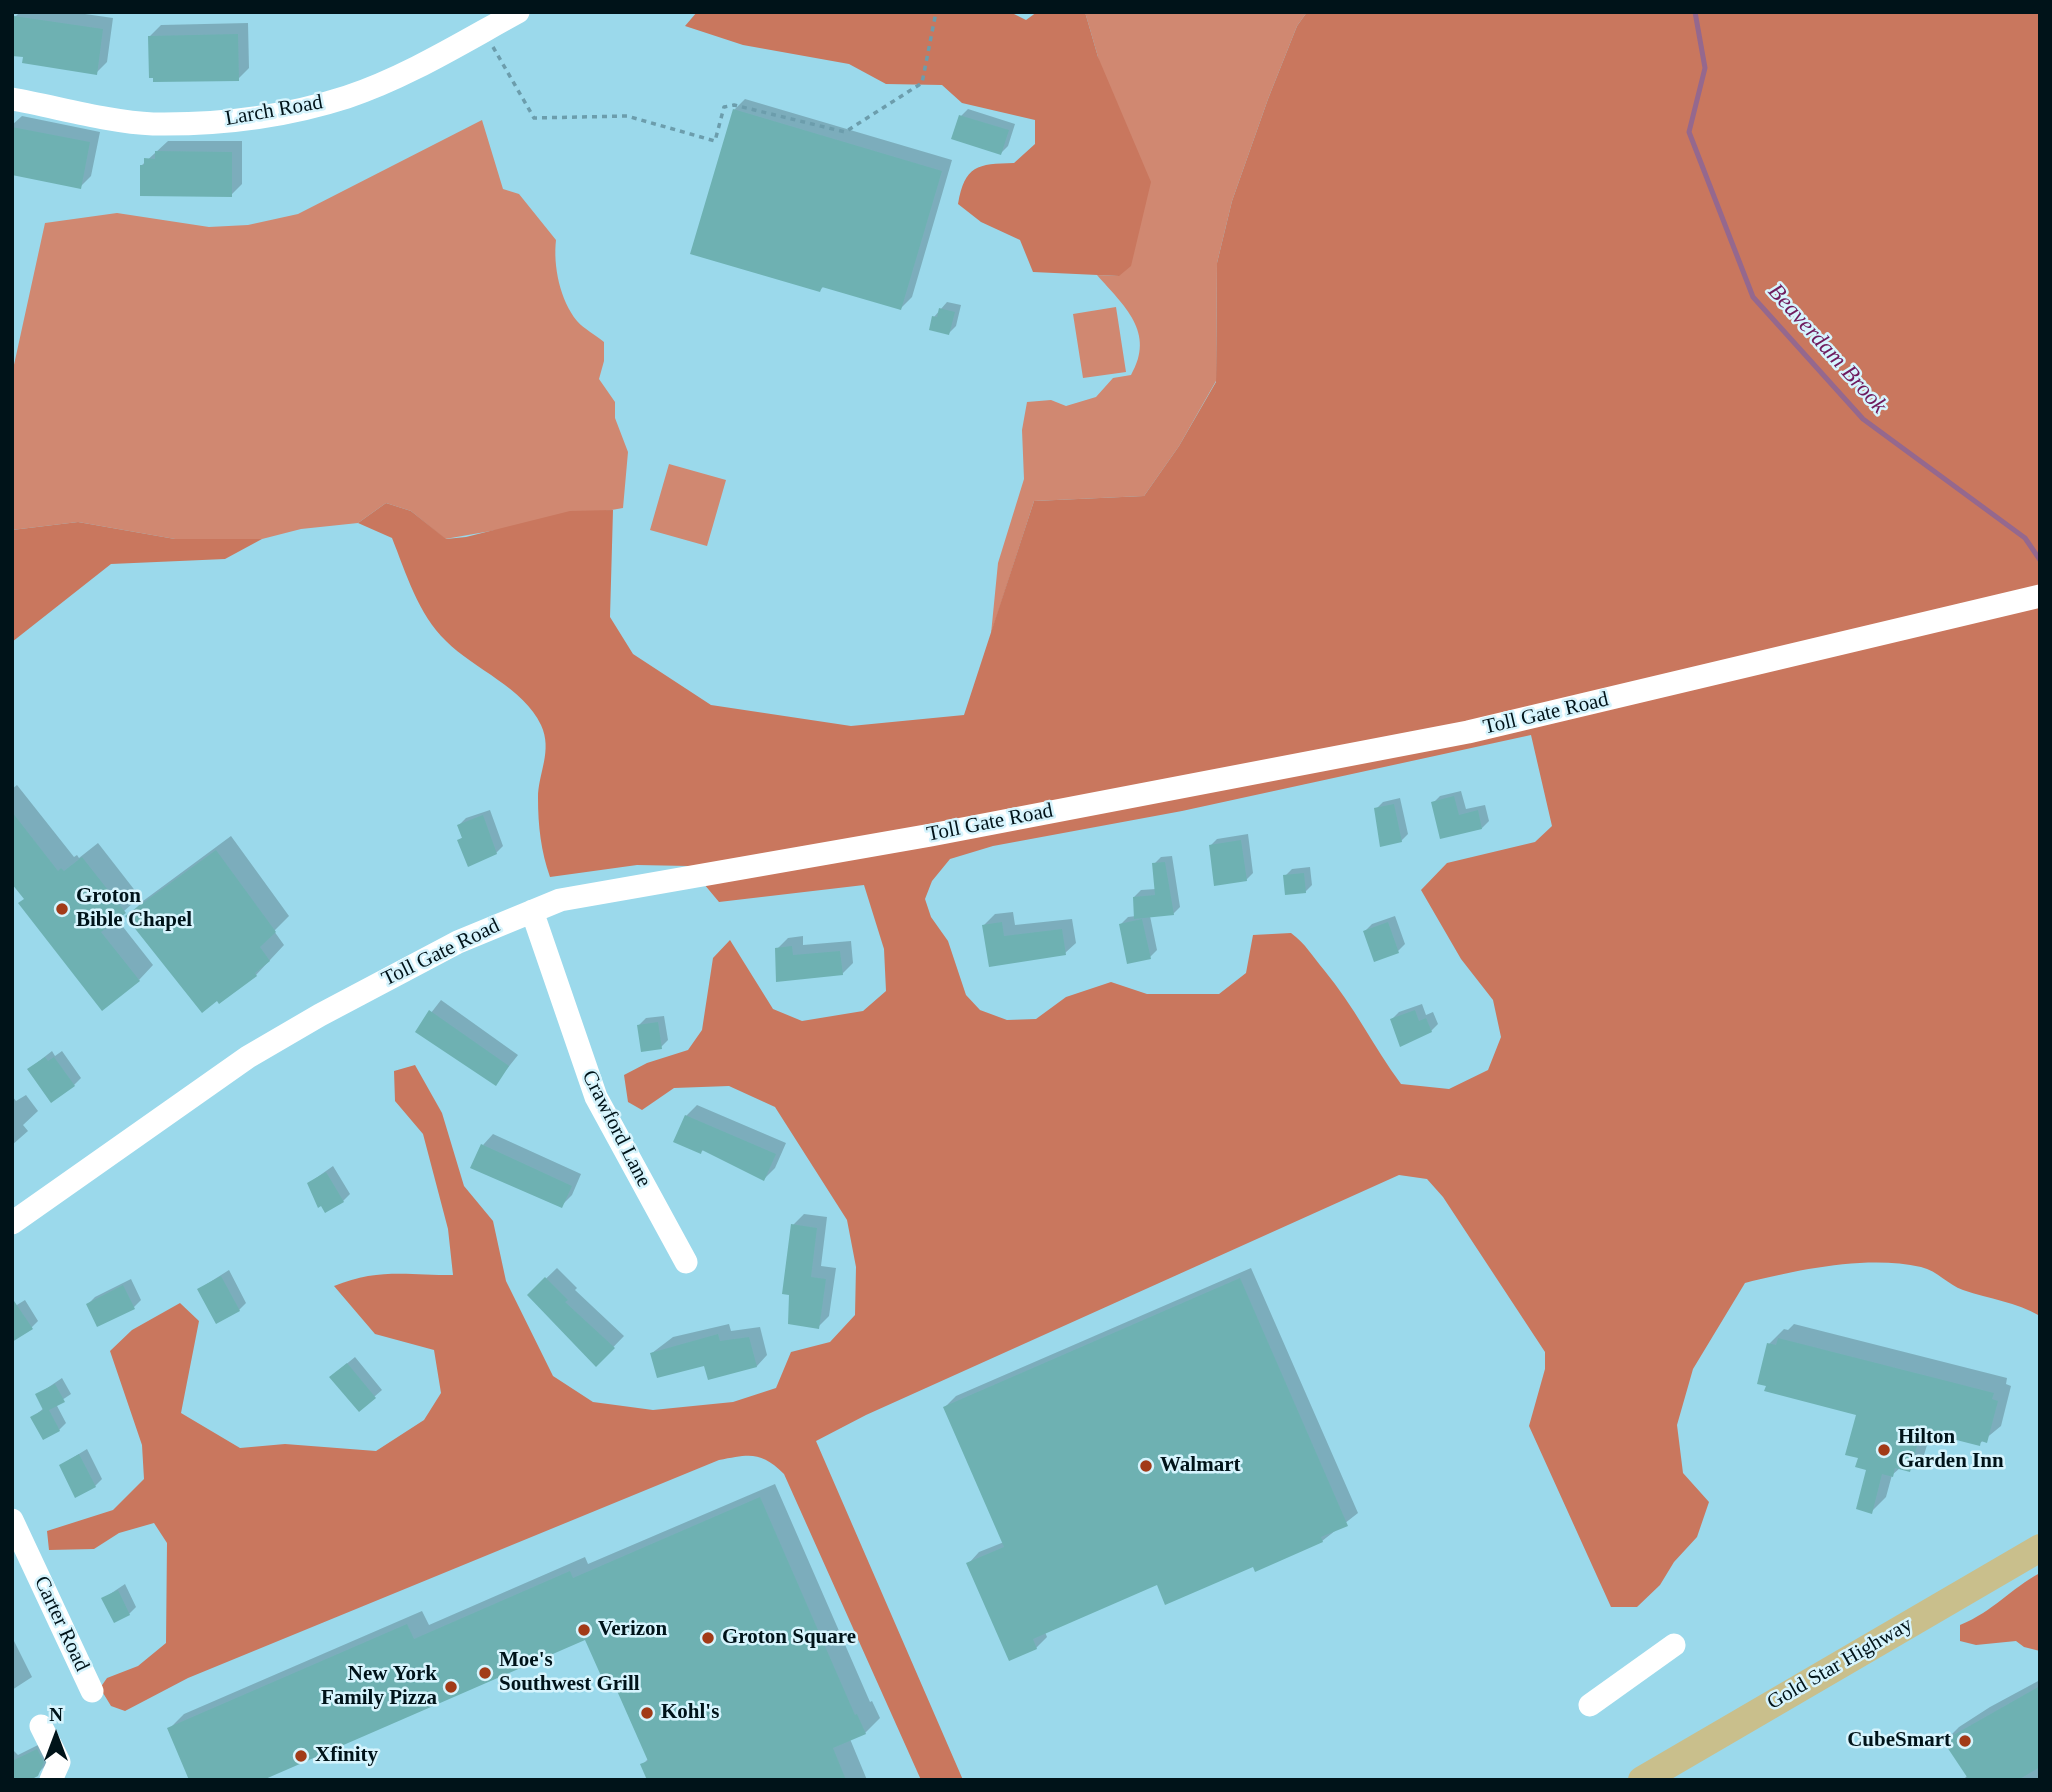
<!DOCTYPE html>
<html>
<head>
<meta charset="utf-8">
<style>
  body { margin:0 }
  #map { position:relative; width:2052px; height:1792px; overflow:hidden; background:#9bd9eb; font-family:"Times New Roman",serif }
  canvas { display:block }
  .frame { position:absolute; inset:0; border:14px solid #001319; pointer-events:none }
  .north { position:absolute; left:21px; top:1701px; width:70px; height:70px; -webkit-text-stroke:5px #d6f4fd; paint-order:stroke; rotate:0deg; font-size:19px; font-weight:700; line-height:28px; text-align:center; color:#001319 }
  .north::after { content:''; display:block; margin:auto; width:24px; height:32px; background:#001319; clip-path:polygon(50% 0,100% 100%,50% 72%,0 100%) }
</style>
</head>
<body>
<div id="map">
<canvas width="2052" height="1792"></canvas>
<div class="frame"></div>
<div class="north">N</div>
</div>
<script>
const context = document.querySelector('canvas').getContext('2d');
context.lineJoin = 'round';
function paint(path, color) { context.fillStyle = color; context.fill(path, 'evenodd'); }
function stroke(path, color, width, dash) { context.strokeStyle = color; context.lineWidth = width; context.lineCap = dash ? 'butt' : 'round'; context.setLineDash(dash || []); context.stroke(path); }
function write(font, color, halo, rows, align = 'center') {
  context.font = font + ' "Times New Roman",serif'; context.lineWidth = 5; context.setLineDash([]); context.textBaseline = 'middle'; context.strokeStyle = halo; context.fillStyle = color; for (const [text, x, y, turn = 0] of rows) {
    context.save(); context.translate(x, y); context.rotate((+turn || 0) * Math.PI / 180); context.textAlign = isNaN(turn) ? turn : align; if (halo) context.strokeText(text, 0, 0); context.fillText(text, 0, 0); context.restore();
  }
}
const green = new Path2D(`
  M1085 12H1307L1297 26 1268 99 1232 201 1217 263 1216 381 1179 446 1144 496 1034 501 991 634 998 563 1024 479 1022 430 1027 402 1051 400 1066 406 1096 397 1113 378 1131 375C1156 332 1124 306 1097 275L1118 276 1098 57Z
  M482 120 503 189 519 194 556 240C553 266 560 300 577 321 584 329 596 335 604 342V361L599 379 615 402V418L628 452 623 508 445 539 411 511 386 503 358 523 301 529 262 539H175L78 522 12 530V374L45 223 117 213 209 227 248 225 298 214Z
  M1116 307 1126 372 1083 378 1073 314Z
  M669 464 726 480 707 546 650 530Z`);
const forest = new Path2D(`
  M697 12H1010L1026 20 1037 12H1085L1098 57 1151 182 1131 266 1119 276 1033 272 1020 240 981 222 958 204C965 165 977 164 1014 163L1035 144V120L962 103 942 85 886 84 849 64 743 45 685 26Z
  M1307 12H2040V1316C2016 1302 1990 1299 1963 1290 1948 1285 1938 1271 1921 1267 1867 1255 1797 1270 1745 1283L1693 1369 1677 1425 1683 1473 1709 1502 1697 1537 1674 1562 1660 1585 1637 1607H1611L1529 1426 1545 1369V1352L1443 1197 1427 1179 1399 1175 866 1415 816 1441 963 1780H921L784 1474C761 1451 750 1454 719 1460L188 1678 125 1711 111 1706 100 1688 107 1678 138 1666 166 1643 167 1543 154 1523 119 1533 94 1549 49 1550 47 1531 113 1510 144 1479 142 1445 110 1351 132 1330 180 1303 199 1321 181 1413 240 1448 285 1444 376 1451 424 1420 441 1393 434 1350 375 1334 334 1286C377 1268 408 1275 453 1275L448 1229 423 1134 395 1101 394 1071 415 1065 442 1113 464 1186 493 1221 506 1281 553 1376 593 1402 653 1410 733 1402 776 1388 791 1352 830 1342 855 1315 856 1267 847 1220 775 1107 729 1086 674 1088 642 1110 628 1102 624 1075 647 1063 688 1050 702 1030 713 958 730 940 773 1009 802 1021 863 1011 886 991 884 949 864 885 719 902 689 866 637 865 550 877C541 851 538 826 538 798 538 773 553 751 541 725 524 688 474 669 446 641 418 614 406 573 392 538L358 523 386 503 411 511 446 539 466 537 570 511 613 510 610 617 633 654 711 705 851 726 964 715 1034 501 1144 496 1179 446 1216 382 1217 263 1232 201 1268 99 1297 26ZM1531 735 1552 826 1535 842 1447 863 1421 890 1461 959 1493 1000 1501 1037 1488 1070 1449 1089 1401 1084C1373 1046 1354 1006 1324 970 1312 956 1306 944 1291 933L1253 935 1246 973 1219 994H1147L1111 982 1066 997 1036 1019 1007 1020 980 1010 966 995 948 941 931 917 925 899 932 881 950 859 993 846 1182 811Z
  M78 522 175 539H262L225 559 111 564 12 642V530Z
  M2040 1573V1651L2024 1647 2016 1641 1976 1645 1960 1641V1625C1994 1611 2010 1589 2040 1573Z`);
const shadow = new Path2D(`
  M20 12H71L113 18 107 62 96 73 12 54 15 17Z
  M248 23 249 68 238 79 155 76 150 36 161 25Z
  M745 99 952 160 912 297 901 308 824 286 820 290 734 110Z
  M968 109 1015 124 1008 146 1001 153 961 116Z
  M22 116 100 132 91 176 80 187 12 173V125Z
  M168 141H242V184L231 195 142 165Z
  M947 302 961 305 956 326 949 333 934 317Z
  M17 785 74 857 77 855 79 858 98 843 140 897 116 918 153 965 139 980 26 898 12 881V789Z
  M1461 791 1466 809 1485 805 1489 821 1482 828 1433 803 1440 796Z
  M1400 798 1408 834 1401 841 1376 809 1383 802Z
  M490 810 503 846 496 853 459 840 463 837 459 825 466 818Z
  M1248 834 1253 873 1246 880 1210 846 1217 839Z
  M231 836 289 916 274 931 284 945 256 975 128 916 143 901Z
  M1172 856 1180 907 1173 914 1150 916 1157 950 1150 957 1121 924 1128 917 1136 916 1134 897 1141 890 1156 889 1154 864 1161 857Z
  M1310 867 1312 885 1305 892 1285 876 1292 869Z
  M1013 912 1015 925 1072 919 1076 943 1065 953 991 965 984 925 995 914Z
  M1395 916 1405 944 1398 951 1365 931 1372 924Z
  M803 936V945L851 941 853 963 842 974 778 980 777 949 788 938Z
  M441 1000 518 1055 495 1084 417 1031Z
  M1422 1004 1426 1015 1433 1012 1438 1024 1431 1031 1392 1019 1399 1012Z
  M664 1016 668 1040 661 1047 639 1025 646 1018Z
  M52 1051 55 1056 62 1051 81 1078 74 1085 29 1069Z
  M26 1095 38 1111 23 1125 28 1131 12 1145V1096L16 1101Z
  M697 1105 786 1143 775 1168 764 1179 704 1149 701 1152 686 1116Z
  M493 1134 581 1174 572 1195 561 1206 483 1145Z
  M333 1166 350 1194 343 1201 309 1183Z
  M804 1214 827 1217 821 1266 836 1268 829 1316 818 1327 793 1225Z
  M557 1268 577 1288 575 1290 624 1336 596 1365 529 1295Z
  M1251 1268 1358 1513 1322 1541 1254 1565 1158 1583 1045 1632 1047 1637 1036 1648 969 1563 979 1552 1004 1542 945 1407 956 1396Z
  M229 1270 246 1303 239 1310 199 1289Z
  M131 1279 141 1300 134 1307 88 1304 95 1297Z
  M25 1300 38 1321 31 1328 12 1308Z
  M729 1324 731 1331 760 1327 767 1355 757 1366 706 1364 652 1353 673 1337Z
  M1794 1324 2007 1378 2006 1384 2011 1386 2001 1426 1979 1444 1931 1432 1924 1455 1910 1470 1900 1468 1892 1475 1886 1497 1871 1512 1868 1469 1860 1457 1858 1413 1769 1344 1784 1329 1788 1330Z
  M355 1357 382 1390 359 1410 338 1371Z
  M62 1378 71 1394 56 1404 66 1423 59 1430 33 1417 44 1408 37 1395Z
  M87 1449 102 1479 95 1486 61 1465Z
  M775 1484 870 1702 872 1701 880 1718 865 1733 850 1739 867 1780H649L643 1764 649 1758 615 1681 586 1638 169 1729 184 1714 422 1611 429 1625 585 1557 588 1564Z
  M125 1584 136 1607 129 1614 104 1598Z
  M12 1637 32 1677 12 1690Z
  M2040 1680V1780H1963L1968 1775 1945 1741 1959 1727 1990 1707Z
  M48 1740V1763L37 1774 12 1780V1749L18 1755Z`);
const stream = new Path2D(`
  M1695 12 1705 68 1689 132 1753 297 1863 419 2025 538 2040 560`);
const building = new Path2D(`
  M14 16 103 29 97 75 22 63 23 57 12 56Z
  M238 34 239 81 153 82V78H149L148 36Z
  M733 109 942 171 901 310 822 287 820 292 690 254Z
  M959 115 1009 130 1001 155 951 139Z
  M12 127 90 142 81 189 12 175Z
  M155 151 232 152V197L140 196V165H144V158L155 159Z
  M939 308 955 312 949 335 929 330 932 316 937 317Z
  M1454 796 1459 815 1478 810 1482 829 1440 839 1431 802Z
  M1394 804 1402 842 1380 847 1374 808Z
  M12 812 58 871 61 868 64 871 82 857 126 913 101 932 140 981 102 1011 18 903 24 899 12 884Z
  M483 815 497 854 468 867 457 840 462 838 457 825Z
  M1241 840 1247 881 1214 886 1209 845Z
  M216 850 276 932 260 947 270 961 255 973 257 976 219 1004 217 1001 202 1013 125 916Z
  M1165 862 1174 915 1134 919 1133 897 1155 895 1152 863Z
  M1304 873 1306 893 1285 895 1283 875Z
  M1142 919 1151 959 1127 964 1119 924Z
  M1002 922 1004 936 1062 929 1066 955 989 967 982 925Z
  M1388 922 1399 953 1374 962 1363 931Z
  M792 946 793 955 840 951 843 975 776 982 775 948Z
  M429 1010 509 1066 496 1086 415 1032Z
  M1415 1010 1419 1021 1426 1018 1432 1032 1400 1047 1390 1019Z
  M658 1022 662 1049 641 1052 637 1025Z
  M45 1057 48 1061 54 1057 75 1086 51 1103 27 1069Z
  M685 1115 776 1154 764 1181 702 1150 701 1154 673 1142Z
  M481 1144 572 1186 562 1208 470 1168Z
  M326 1172 344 1202 325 1213 321 1206 318 1208 307 1183Z
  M791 1224 817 1228 811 1277 826 1279 819 1329 788 1324 789 1295 782 1294Z
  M221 1276 240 1311 216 1324 197 1289Z
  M545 1277 568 1300 565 1302 615 1348 596 1367 527 1295Z
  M1240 1278 1348 1526 1321 1537 1323 1542 1255 1572 1253 1567 1165 1605 1157 1585 1033 1639 1037 1649 1009 1661 966 1563 1004 1547 943 1407Z
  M123 1285 135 1309 97 1327 86 1304Z
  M12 1298 33 1329 12 1342Z
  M718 1334 720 1341 749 1337 757 1367 708 1380 704 1366 657 1378 650 1353Z
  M1778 1338 1994 1393 1992 1399 1998 1401 1987 1443 1981 1441 1980 1446 1921 1431 1910 1472 1895 1468 1893 1477 1882 1474 1872 1514 1856 1509 1866 1470 1855 1467 1858 1458 1845 1455 1856 1415 1764 1391 1766 1386 1757 1384 1767 1343 1776 1345Z
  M347 1363 376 1398 359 1412 329 1377Z
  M55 1384 65 1402 49 1410 60 1431 43 1440 30 1417 43 1410 35 1394Z
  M79 1454 96 1487 75 1498 59 1465Z
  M760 1497 855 1715 857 1714 866 1734 833 1748 846 1780H647L640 1764 648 1761 614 1684 606 1687 585 1640 263 1780H189L167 1728 407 1624 414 1639 570 1571 573 1578Z
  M118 1590 130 1615 114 1623 101 1598Z
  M2040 1686V1767L2018 1780H1969L1943 1741Z
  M37 1749 44 1762 38 1776 30 1780H12V1761Z`);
const path = new Path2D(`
  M493 47 534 118 627 116 715 141 724 107 734 105 845 132 922 83 936 12`);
const minor = new Path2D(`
  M12 99C57 107 109 122 153 124 219 125 285 117 347 97 407 77 463 42 518 12
  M532 911 596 1097 686 1262
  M12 1223 248 1057 320 1015 458 942 560 900 931 835 1468 732 2040 596
  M12 1520 92 1691
  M1590 1705 1674 1645
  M41 1726 59 1762 51 1780`);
const major = new Path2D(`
  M1642 1780 2040 1548`);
const markers = [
  [62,909,7,"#a23b18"],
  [1884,1450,7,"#a23b18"],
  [1146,1466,7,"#a23b18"],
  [584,1630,7,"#a23b18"],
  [708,1638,7,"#a23b18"],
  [485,1673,7,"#a23b18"],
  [451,1687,7,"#a23b18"],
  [647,1713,7,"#a23b18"],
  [1965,1741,7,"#a23b18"],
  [301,1756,7,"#a23b18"]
];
const streetNames = [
  ["Larch Road",274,111,-10],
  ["Toll Gate Road",1546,714,-13],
  ["Toll Gate Road",990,823,-11],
  ["Toll Gate Road",441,953,-26],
  ["Crawford Lane",616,1129,63],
  ["Carter Road",61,1624,65],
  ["Gold Star Highway",1840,1664,-30]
];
const poiNames = [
  ["Groton",76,897],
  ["Bible Chapel",76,921],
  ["Hilton",1898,1438],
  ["Garden Inn",1898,1462],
  ["Walmart",1160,1466],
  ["Verizon",598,1630],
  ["Groton Square",722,1638],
  ["Moe's",499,1661],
  ["Southwest Grill",499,1685],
  ["New York",437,1675,"right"],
  ["Family Pizza",437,1699,"right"],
  ["Kohl's",661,1713],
  ["CubeSmart",1951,1741,"right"],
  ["Xfinity",315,1756]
];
const waterNames = [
  ["Beaverdam Brook",1827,349,48]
];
paint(green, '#d08871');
paint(forest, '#c9775e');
paint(shadow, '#0003');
stroke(stream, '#95688e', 5);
paint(building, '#6eb1b2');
stroke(path, '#6c9dac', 3.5, [5, 5]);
stroke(minor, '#fff', 23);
stroke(major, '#c9bf8c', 28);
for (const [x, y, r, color] of markers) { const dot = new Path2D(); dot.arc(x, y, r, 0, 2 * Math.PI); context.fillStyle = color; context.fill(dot); stroke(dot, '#d6f4fd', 2.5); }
write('21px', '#001319', '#d6f4fd', streetNames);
write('bold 21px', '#001319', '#d6f4fd', poiNames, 'left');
write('italic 23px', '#6f1b5d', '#d6f4fd', waterNames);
</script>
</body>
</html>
